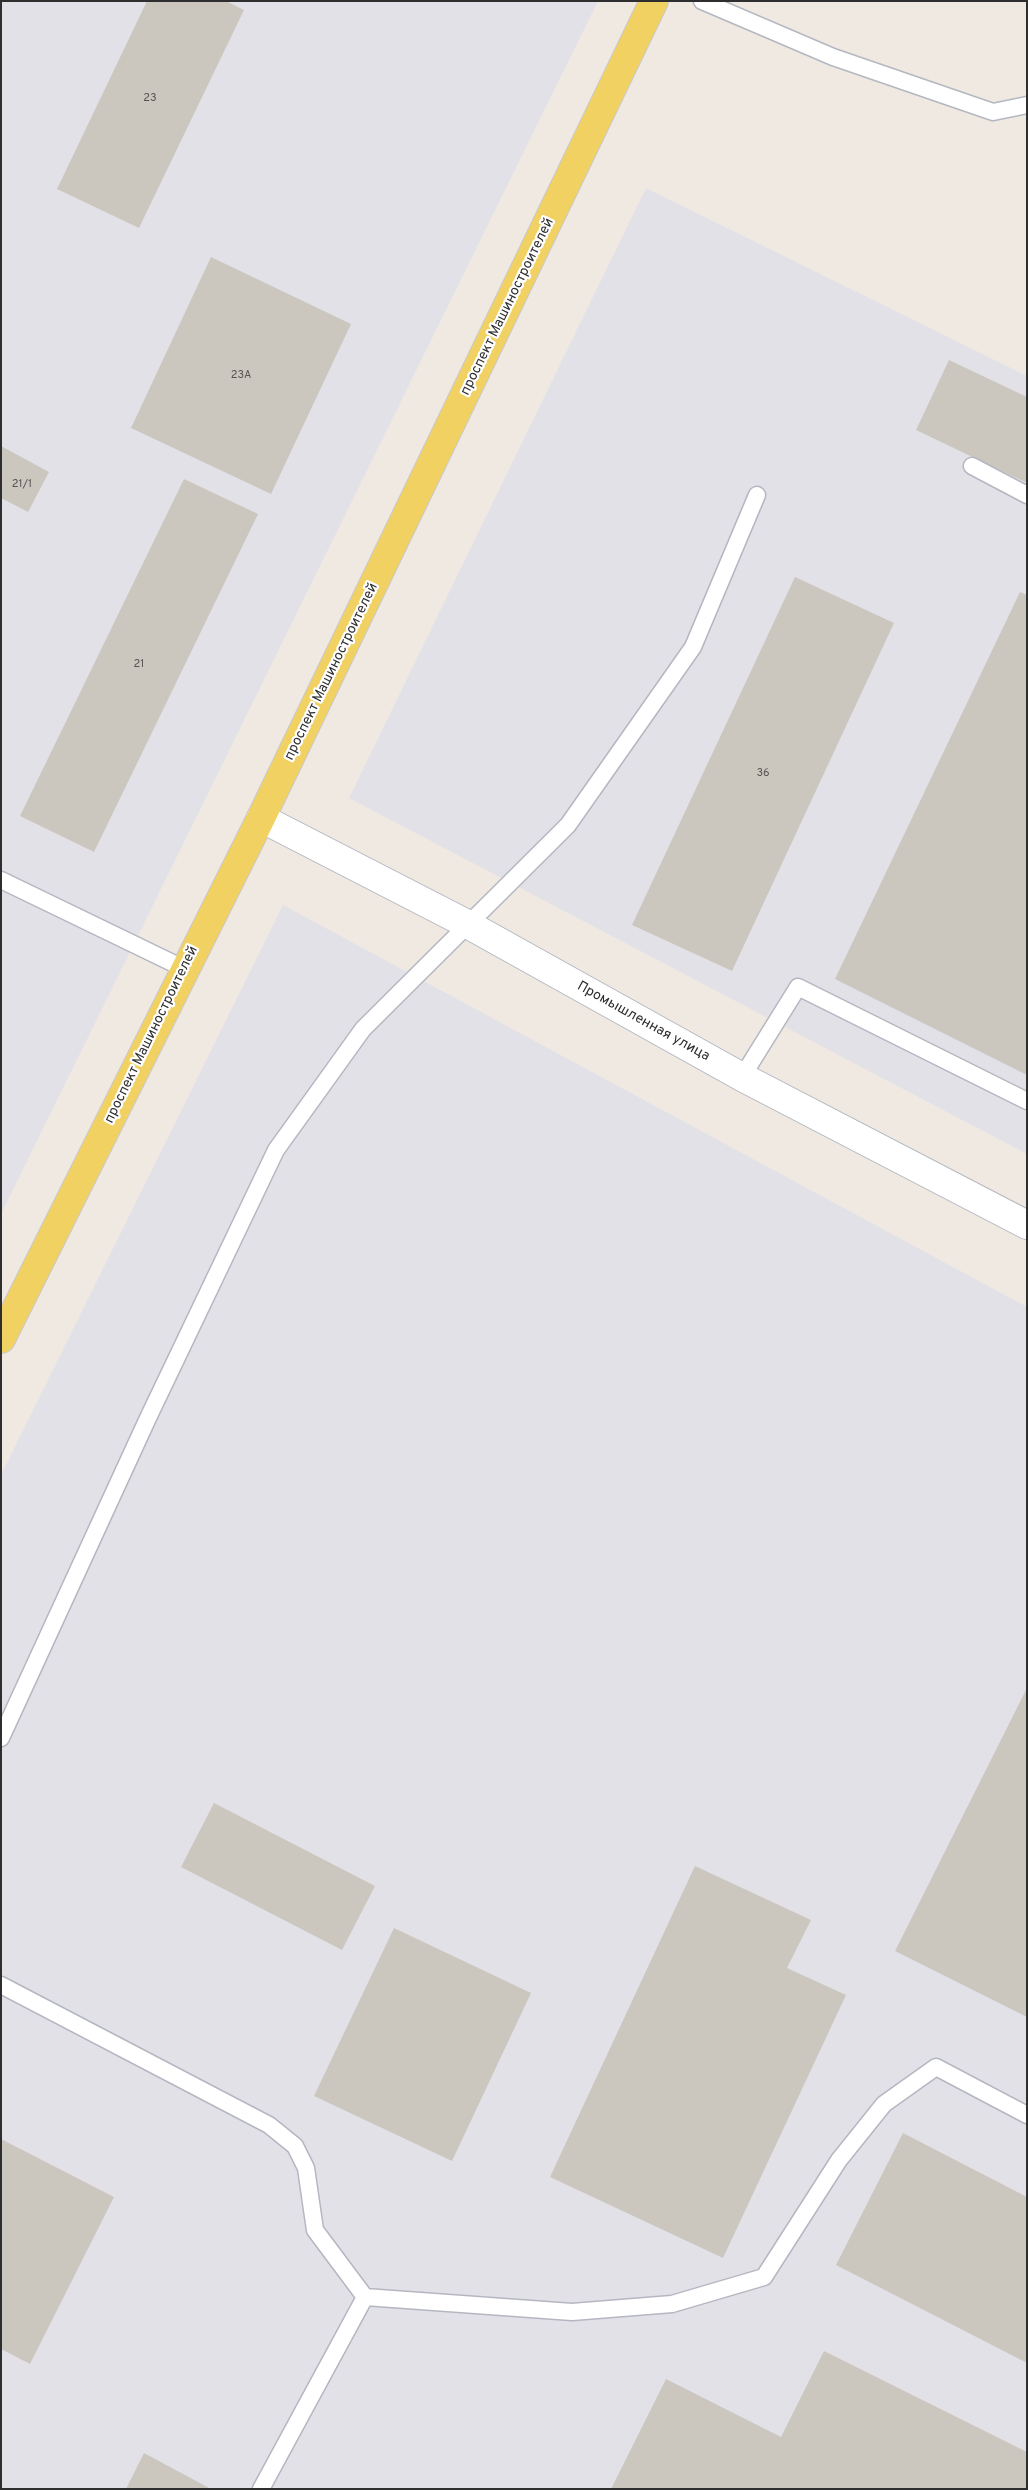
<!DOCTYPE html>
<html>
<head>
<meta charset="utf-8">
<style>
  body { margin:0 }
  #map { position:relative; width:1028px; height:2490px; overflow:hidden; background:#efe9e1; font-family:Overpass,sans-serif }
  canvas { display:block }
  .frame { position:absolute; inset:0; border:2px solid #2e2e2e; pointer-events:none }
</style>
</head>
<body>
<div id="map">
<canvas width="1028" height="2490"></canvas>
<div class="frame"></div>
</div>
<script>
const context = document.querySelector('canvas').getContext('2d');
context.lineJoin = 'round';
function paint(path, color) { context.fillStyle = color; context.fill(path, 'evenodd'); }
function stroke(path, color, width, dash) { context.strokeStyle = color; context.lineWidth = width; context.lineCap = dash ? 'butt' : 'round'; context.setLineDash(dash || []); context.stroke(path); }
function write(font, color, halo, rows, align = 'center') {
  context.font = font + ' Overpass,sans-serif'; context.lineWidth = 4.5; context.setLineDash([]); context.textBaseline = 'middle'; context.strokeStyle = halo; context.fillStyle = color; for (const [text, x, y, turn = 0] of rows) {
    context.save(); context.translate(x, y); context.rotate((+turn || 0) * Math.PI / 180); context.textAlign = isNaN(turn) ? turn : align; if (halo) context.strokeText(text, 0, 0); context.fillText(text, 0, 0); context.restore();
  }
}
const industrial = new Path2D(`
  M1 1H598L1 1214Z
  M646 188 1027 376V1154L349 798Z
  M283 905 1027 1307V2489H1V1475Z`);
const building = new Path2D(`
  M147 1H226L244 10 139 228 57 189Z
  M211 257 351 324 271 494 131 428Z
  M949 360 1027 397V483L916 430Z
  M1 446 49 472 28 512 1 498Z
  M184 479 258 514 94 852 20 816Z
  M795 577 894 623 732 971 632 925Z
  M1020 592 1027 595V1075L835 979Z
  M1027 1688V2017L895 1951Z
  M214 1803 375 1886 342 1950 181 1867Z
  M695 1866 811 1920 787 1968 846 1995 723 2258 550 2177Z
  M394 1928 531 1993 452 2161 314 2096Z
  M903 2133 1027 2197V2363L836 2265Z
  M1 2139 114 2197 30 2364 1 2349Z
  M824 2351 1027 2452V2489H611L666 2379 781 2437Z
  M144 2453 211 2489H126Z`);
const service = new Path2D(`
  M702 1 833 57 993 112 1027 105
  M972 466 1027 495
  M1 880 185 969
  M742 1077 798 987 1027 1101
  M1 1738 148 1418 276 1150 363 1029 568 825 693 647 757 495
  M1 1985 269 2125 295 2146 306 2168 315 2230 365 2297 261 2489
  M365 2297 572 2312 672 2304 764 2277 839 2160 884 2104 936 2067 1027 2115`);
const minor = new Path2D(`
  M261 818 469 925 742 1077 1027 1225`);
const primary = new Path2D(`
  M1 1339 261 818 654 1`);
const numberNames = [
  ["23",150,99],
  ["23А",241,376],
  ["21/1",22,485],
  ["21",139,665],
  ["36",763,774]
];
const streetNames = [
  ["проспект Машиностроителей",508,307,-64],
  ["проспект Машиностроителей",332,672,-64],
  ["Промышленная улица",643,1022,29],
  ["проспект Машиностроителей",152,1035,-64]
];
paint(industrial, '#e3e1e8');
paint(building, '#cbc7bf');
stroke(service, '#b4b7c1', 19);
stroke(minor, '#b4b7c1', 30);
stroke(primary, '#c9c9c9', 30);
stroke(service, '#fff', 16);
stroke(minor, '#fff', 28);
stroke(primary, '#f2d163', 28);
write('11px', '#555452', null, numberNames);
write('14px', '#2e2e2e', '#fff', streetNames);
</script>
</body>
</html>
